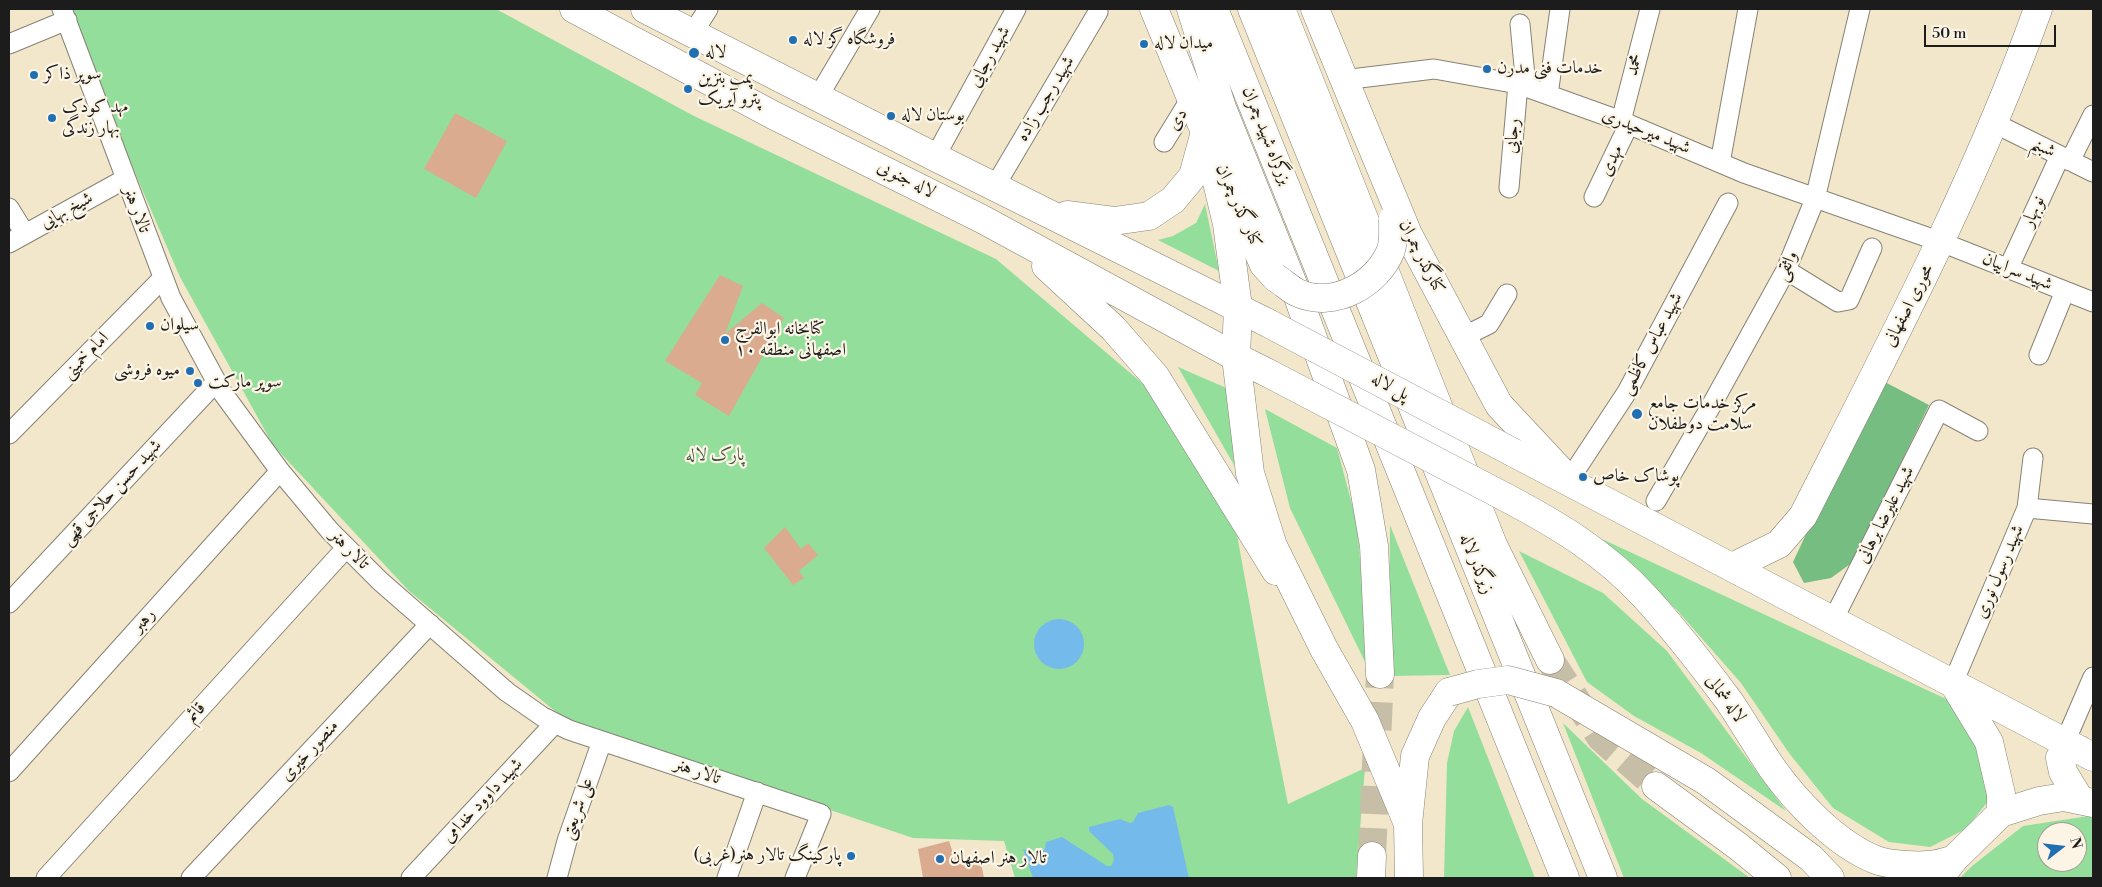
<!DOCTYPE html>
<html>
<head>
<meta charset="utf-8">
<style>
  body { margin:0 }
  #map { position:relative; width:2102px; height:887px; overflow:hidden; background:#f2e7cb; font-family:"Libre Bodoni",serif }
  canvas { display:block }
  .frame { position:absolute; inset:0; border:10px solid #1c1c1c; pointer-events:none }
  .north { position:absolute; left:2037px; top:822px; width:50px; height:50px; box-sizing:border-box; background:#fcf5e5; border:1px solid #a29e95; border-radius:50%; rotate:74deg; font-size:14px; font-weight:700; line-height:20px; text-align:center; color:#1c1c1c }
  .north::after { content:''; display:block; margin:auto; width:18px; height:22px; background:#1f6fb2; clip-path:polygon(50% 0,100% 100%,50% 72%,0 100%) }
  .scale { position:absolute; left:1924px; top:25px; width:132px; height:22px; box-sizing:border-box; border:2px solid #1c1c1c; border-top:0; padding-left:6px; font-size:15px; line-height:18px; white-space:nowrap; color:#1c1c1c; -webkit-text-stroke:4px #fcf5e5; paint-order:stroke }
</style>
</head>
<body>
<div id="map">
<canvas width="2102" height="887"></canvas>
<div class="frame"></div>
<div class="north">N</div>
<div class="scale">50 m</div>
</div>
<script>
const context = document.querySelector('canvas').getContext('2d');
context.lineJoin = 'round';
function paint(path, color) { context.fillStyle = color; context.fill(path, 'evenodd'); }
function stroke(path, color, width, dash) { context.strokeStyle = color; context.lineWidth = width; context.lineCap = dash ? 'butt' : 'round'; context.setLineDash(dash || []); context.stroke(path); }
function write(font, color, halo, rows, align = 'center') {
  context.font = font + ' "Libre Bodoni",Amiri,serif'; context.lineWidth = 4.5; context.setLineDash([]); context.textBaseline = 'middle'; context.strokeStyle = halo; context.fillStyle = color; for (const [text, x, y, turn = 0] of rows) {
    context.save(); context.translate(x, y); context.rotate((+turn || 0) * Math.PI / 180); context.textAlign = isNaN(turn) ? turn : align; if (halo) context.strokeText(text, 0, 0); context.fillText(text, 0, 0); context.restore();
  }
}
const green = new Path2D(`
  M71 9H496L694 116 996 259 1155 394 1237 535 1266 694 1288 804 1365 768 1356 878H1015L1004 841 913 838 567 721 409 591 273 445 180 277 116 129Z
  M1205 204 1219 271 1158 240 1173 236 1196 223Z
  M1178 367 1231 390 1234 465Z
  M1265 409 1337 448 1357 523 1363 595 1366 664 1290 508Z
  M1390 525 1450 675 1389 676Z
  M1602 539 1957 704 1976 739 1993 795 1966 829 1930 847 1889 842 1833 808 1789 753 1741 683 1676 609Z
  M1519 551 1603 593 1667 651 1786 811 1701 753 1634 716 1587 682Z
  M1468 707 1535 878H1444L1447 763 1454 731Z
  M1563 723 1642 799 1750 878H1624Z
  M2089 816 2093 819V878H1960L1972 866 2023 826ZM2047 832H2077V862H2047Z`);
const forest = new Path2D(`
  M1879 379 1929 405 1853 562 1831 578 1804 583 1793 562Z`);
const water = new Path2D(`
  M1034 644a25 25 0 1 1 50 0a25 25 0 1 1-50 0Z
  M1169 805 1173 807 1189 878H1033L1023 849 1038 855 1045 849 1046 842 1062 837 1107 866H1111L1114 860 1113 854 1089 831V827L1120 819 1130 823 1133 822 1138 813Z`);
const building = new Path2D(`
  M455 113 507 141 476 198 424 169Z
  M720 275 743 286 725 334 762 303 784 318 729 416 695 395 702 383 665 361Z
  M785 527 801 549 808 543 818 555 799 571 804 578 793 585 764 548Z
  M949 841 954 856 959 855 962 864 981 863 984 878H923L918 849Z`);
const highwayTunnel = new Path2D(`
  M1550 660 1601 738 1656 786
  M1372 856 1380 674`);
const street = new Path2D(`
  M62 9 171 298 222 392 280 471 330 531 380 581 507 692 543 717 569 730 821 814 795 878
  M1520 24 1526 87
  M693 33 708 9
  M9 44 67 20
  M1343 80 1434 69 1518 84 1621 121 1744 173 1941 242 2093 302
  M1548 95 1560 9
  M818 97 870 9
  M1621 121 1650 9
  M1994 123 2093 172
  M1164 142 1191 98
  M935 157 1016 9
  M2070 161 2093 115
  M1720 163 1748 9
  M995 186 1098 12
  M1509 188 1518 84
  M1594 197 1629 124
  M9 208 25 234
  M9 243 125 179
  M2008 269 2060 156
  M1786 270 1838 302 1849 300 1872 248
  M1463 337 1489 324 1507 294
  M2039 355 2065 291
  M9 434 163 278
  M1569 480 1627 392 1728 203
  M1656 501 1711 406 1786 270 1815 199 1860 9
  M2027 508 2093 514
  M9 603 216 382
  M1833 620 1939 410 1978 431
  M1953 683 2027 508 2033 458
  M2065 742 2093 677
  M9 772 280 471
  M46 878 346 548
  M191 878 430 624
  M411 878 555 723
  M557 878 567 841 602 741
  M727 878 757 792`);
const secondary = new Path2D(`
  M1732 567 1779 544 1803 516C1887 350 1975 185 2038 9`);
const primary = new Path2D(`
  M574 9 773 115 982 219 1236 357 1268 373
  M645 9 935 157 1266 322
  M1154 9 1205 132 1264 265 1276 278
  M1315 9 1408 234 1499 405 1558 468
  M1067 215 1114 221 1149 216 1173 200 1193 176 1205 132
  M1046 266 1113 328 1155 376 1276 571
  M1514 453 2093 757
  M1505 497C1558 525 1605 553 1646 598 1675 630 1703 666 1729 701 1744 723 1757 746 1772 768 1796 802 1836 844 1876 860 1889 865 1922 867 1936 864 1942 863 1948 861 1954 859
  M1955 686 1989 742 2001 794V813
  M2080 750 2067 751 2060 758 2063 772 2080 800
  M1943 873 1954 859 2001 813 2039 801 2064 797 2093 803`);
const highway = new Path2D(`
  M1191 9 1222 108 1295 289 1361 470 1374 546 1380 674
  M1214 9 1565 878
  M1252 9 1603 878
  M1281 9 1493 545 1550 660
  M1205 132 1227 224 1238 307 1236 357 1250 473 1273 546 1324 649 1365 721 1408 824
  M1556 693 1706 781 1811 858 1830 878
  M1656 786 1739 847 1777 878
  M1371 878 1372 856
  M1409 878 1408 824 1415 756 1432 718 1449 692`);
const primaryBridge = new Path2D(`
  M1276 278C1283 282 1291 290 1298 293 1334 309 1378 284 1391 250 1394 241 1393 228 1393 219
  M1266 322 1514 453
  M1268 373 1505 497`);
const highwayBridge = new Path2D(`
  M1449 692 1478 684 1508 680 1556 693`);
const markers = [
  [793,40,5,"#1f6fb2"],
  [1144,44,5,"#1f6fb2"],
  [694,53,6,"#1f6fb2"],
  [1487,69,5,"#1f6fb2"],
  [34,75,5,"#1f6fb2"],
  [688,89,5,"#1f6fb2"],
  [891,116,5,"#1f6fb2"],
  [52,118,5,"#1f6fb2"],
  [150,326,5,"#1f6fb2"],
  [725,340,5,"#1f6fb2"],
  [190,371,5,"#1f6fb2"],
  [198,383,5,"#1f6fb2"],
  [1637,414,6,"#1f6fb2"],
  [1583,477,5,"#1f6fb2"],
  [851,856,5,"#1f6fb2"],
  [940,859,5,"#1f6fb2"]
];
const poiNames = [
  ["فروشگاه گز لاله",803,40],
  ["میدان لاله",1154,44],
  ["لاله",705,53],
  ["خدمات فنی مدرن",1497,69],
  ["سوپر ذاکر",44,75],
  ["پمپ بنزین",698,79],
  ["پترو آیریک",698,100],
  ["مهد کودک",62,108],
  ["بهار زندگی",62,129],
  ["بوستان لاله",901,116],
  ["سیلوان",160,326],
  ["کتابخانه ابوالفرج",735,330],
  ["اصفهانی منطقه ۱۰",735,351],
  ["میوه فروشی",180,371,"right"],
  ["سوپر مارکت",208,383],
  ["مرکز خدمات جامع",1648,404],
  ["سلامت دوطفلان",1648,425],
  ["پوشاک خاص",1593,477],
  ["پارکینگ تالار هنر(غربی)",841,856,"right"],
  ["تالار هنر اصفهان",950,859]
];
const streetNames = [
  ["شهید رجایی",990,57,-61],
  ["محمد",1635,65,-76],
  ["شهید رجب زاده",1046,99,-59],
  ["دی",1178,120,-59],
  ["شهید میرحیدری",1646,132,22],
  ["بزرگراه شهید چمران",1266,136,68],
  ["رجایی",1513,136,-85],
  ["شبنم",2043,148,26],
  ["مهدی",1612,161,-64],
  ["لاله جنوبی",906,180,27],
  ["کنار گذر چمران",1238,206,66],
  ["تالار هنر",136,210,69],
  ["شیخ بهایی",67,211,-29],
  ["نوبهار",2034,212,-66],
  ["کنارگذر چمران",1421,257,63],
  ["واثقی",1787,266,-65],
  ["شهید سراییان",2017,272,22],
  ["محوری اصفهانی",1909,306,-63],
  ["شهید عباس کاظمی",1652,344,-62],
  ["امام خمینی",86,356,-45],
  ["پل لاله",1390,387,28],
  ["شهید حسن حلاجی قهی",112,493,-47],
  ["شهید علیرضا برهانی",1886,515,-63],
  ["تالار هنر",349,550,45],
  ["زیرگذر لاله",1476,564,68],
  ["شهید رسول نوری",2000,572,-67],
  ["رهبر",144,621,-48],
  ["لاله شمالی",1725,699,54],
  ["قائم",196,713,-48],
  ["منصور خیری",310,751,-47],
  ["تالار هنر",697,772,19],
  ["شهید داوود خدامی",483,801,-47],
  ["علی شریعتی",578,809,-71]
];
const parkNames = [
  ["پارک لاله",715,456]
];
paint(green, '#93de9a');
paint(forest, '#76bd82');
paint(water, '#74bbeb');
paint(building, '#dbab90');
stroke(highwayTunnel, '#c7bea8', 28, [28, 14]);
stroke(street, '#878274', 21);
stroke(secondary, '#878274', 29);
stroke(primary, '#878274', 29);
stroke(highway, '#878274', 29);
stroke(street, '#fff', 19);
stroke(secondary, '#fff', 28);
stroke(primary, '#fff', 28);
stroke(highway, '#fff', 28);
stroke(primaryBridge, '#878274', 29, []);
stroke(highwayBridge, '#878274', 29, []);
stroke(primaryBridge, '#fff', 28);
stroke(highwayBridge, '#fff', 28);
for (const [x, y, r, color] of markers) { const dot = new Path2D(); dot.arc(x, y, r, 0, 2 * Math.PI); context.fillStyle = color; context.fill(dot); stroke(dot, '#fcf5e5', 2); }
write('18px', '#1c1c1c', '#fcf5e5', poiNames, 'left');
write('18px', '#1c1c1c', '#fcf5e5', streetNames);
write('18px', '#405642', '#fcf5e5', parkNames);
</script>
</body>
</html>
